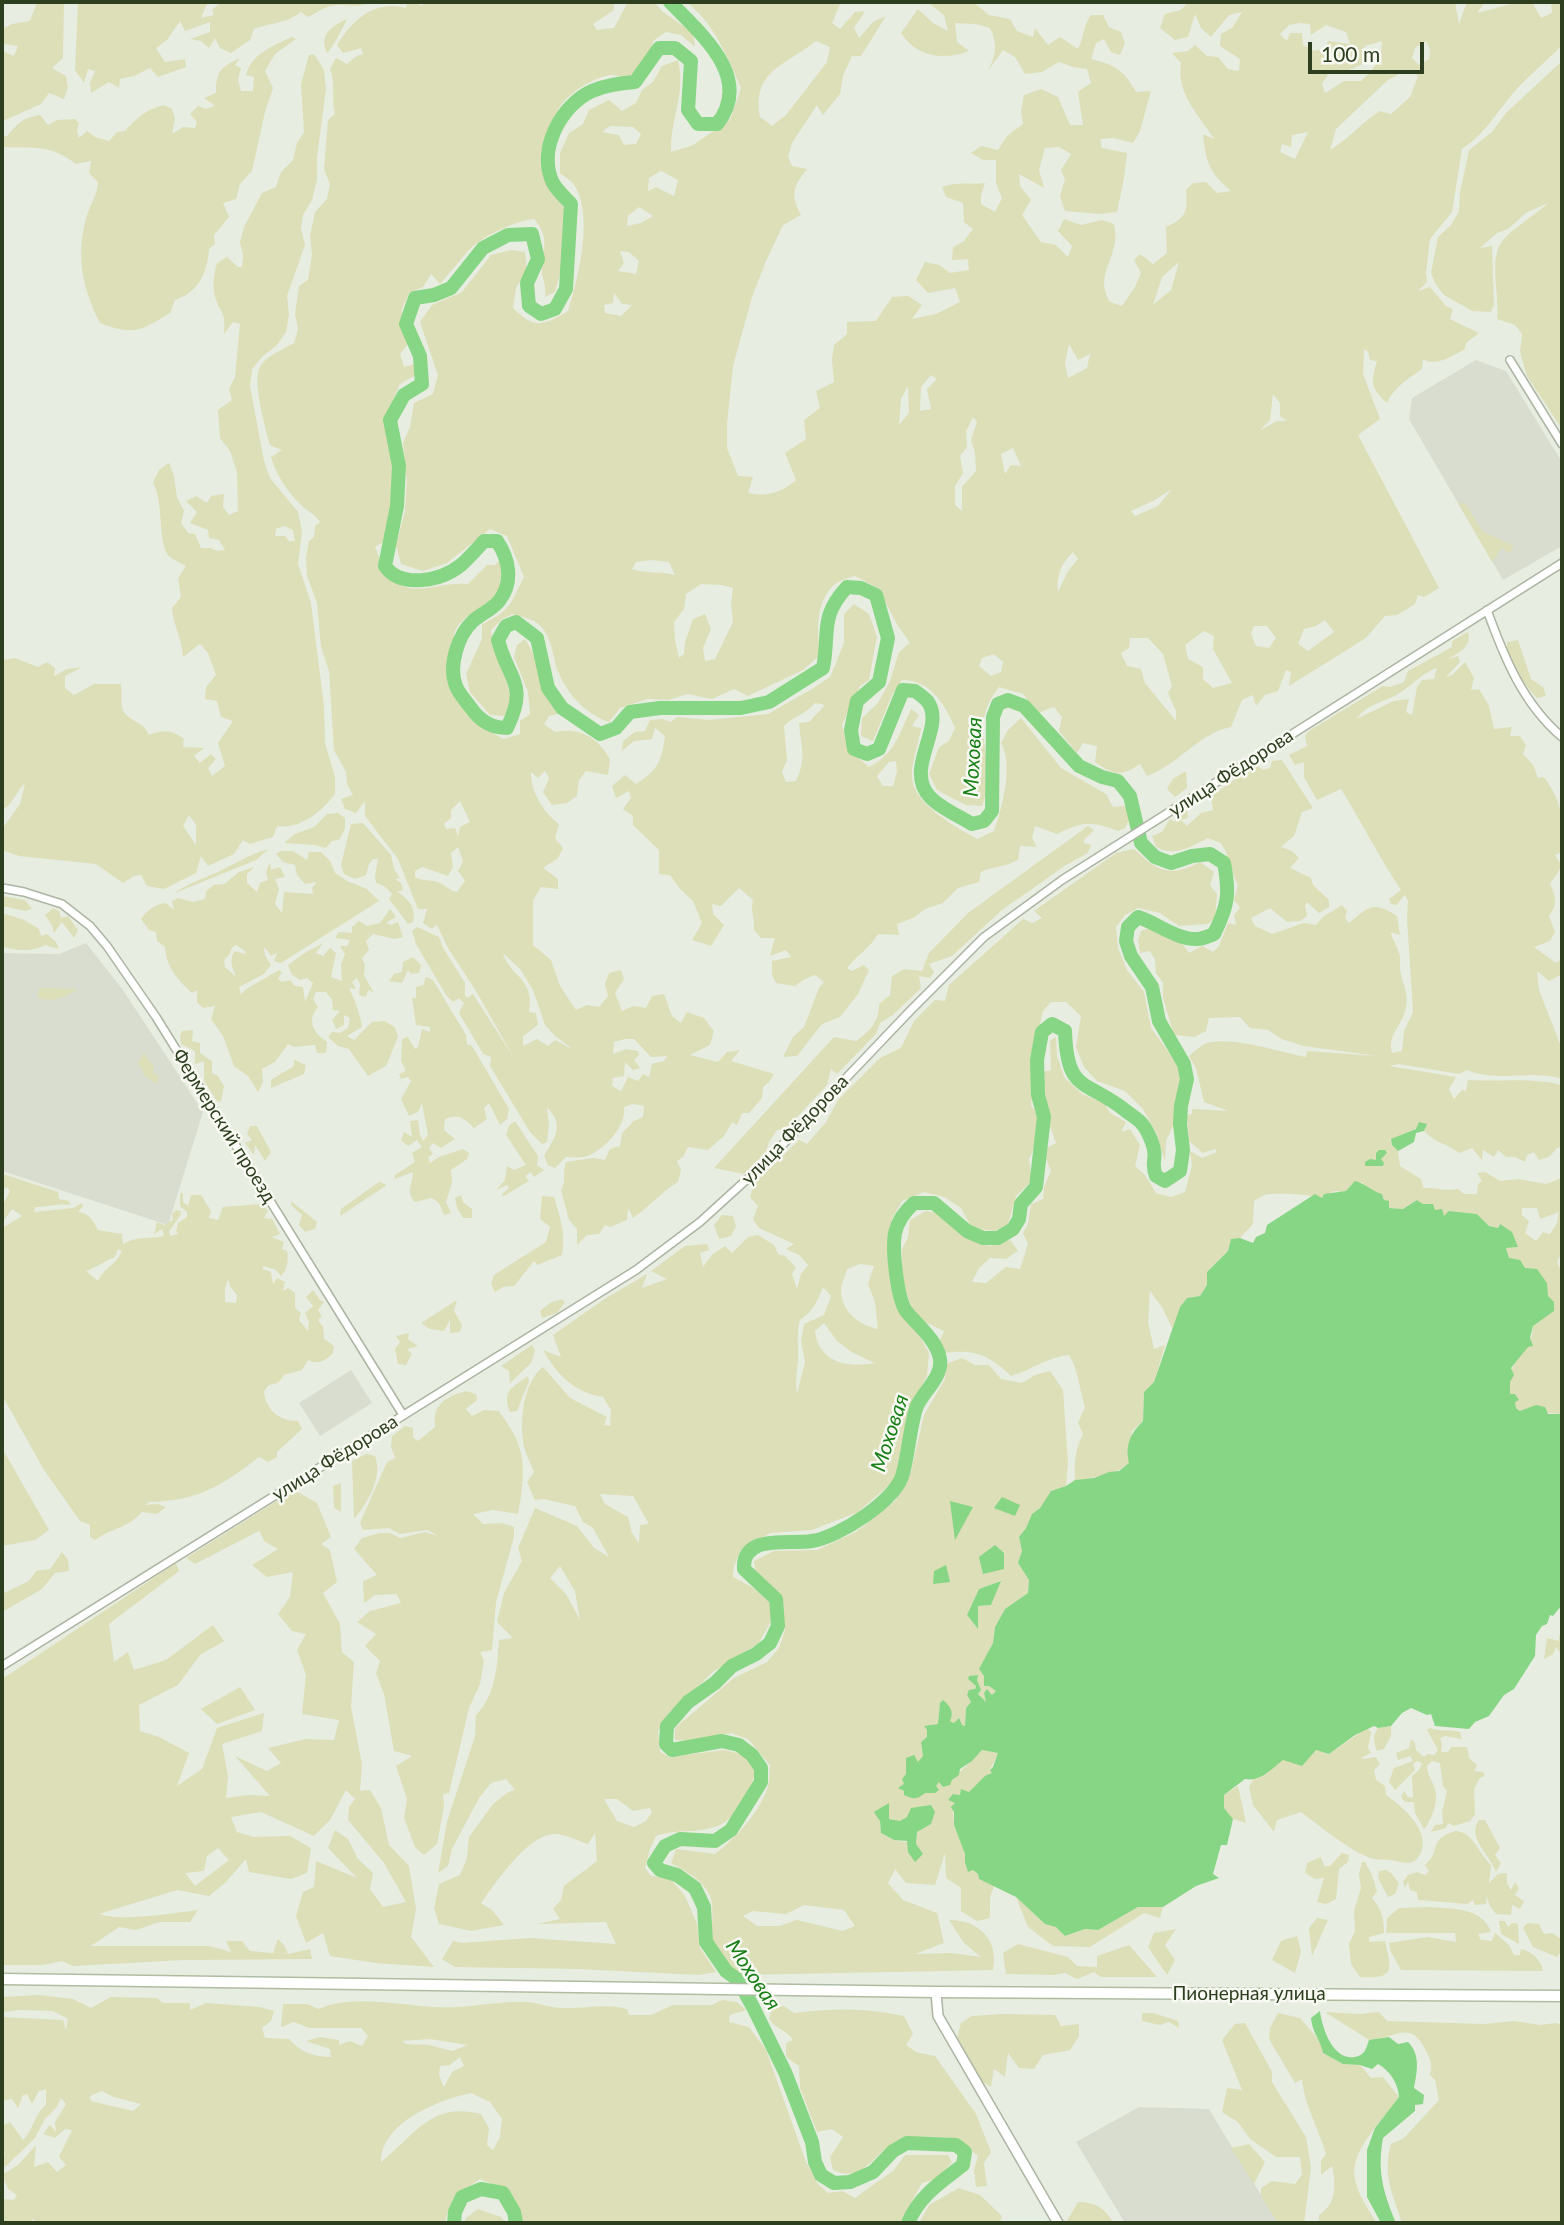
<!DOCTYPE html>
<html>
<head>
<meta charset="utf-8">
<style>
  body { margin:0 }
  #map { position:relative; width:1564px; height:2225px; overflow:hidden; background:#e8ede1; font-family:Lato,sans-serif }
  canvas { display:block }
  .frame { position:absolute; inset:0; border:4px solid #2e3f20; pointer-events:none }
  .scale { position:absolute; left:1308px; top:42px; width:116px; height:32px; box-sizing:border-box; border:4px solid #2e3f20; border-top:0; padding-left:9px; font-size:21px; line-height:24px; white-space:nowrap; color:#2e3f20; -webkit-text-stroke:5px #f7f9f2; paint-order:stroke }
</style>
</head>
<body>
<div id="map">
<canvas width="1564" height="2225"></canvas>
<div class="frame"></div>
<div class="scale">100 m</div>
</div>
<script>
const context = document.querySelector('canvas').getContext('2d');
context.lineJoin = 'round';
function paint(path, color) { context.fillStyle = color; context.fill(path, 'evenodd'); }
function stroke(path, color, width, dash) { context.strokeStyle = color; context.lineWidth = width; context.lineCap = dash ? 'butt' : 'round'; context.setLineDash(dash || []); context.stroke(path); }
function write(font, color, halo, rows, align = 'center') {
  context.font = font + ' Lato,sans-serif'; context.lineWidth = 5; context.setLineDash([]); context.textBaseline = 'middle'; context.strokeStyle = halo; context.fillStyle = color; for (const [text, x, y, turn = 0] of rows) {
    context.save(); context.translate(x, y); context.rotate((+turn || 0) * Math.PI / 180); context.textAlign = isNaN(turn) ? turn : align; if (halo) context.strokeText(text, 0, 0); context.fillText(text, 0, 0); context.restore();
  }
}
const built = new Path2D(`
  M1476 360 1506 371 1562 462V546L1503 580 1409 419 1412 398Z
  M86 943 123 990 203 1112 168 1225 2 1171V953L59 954Z
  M351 1370 372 1403 320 1436 299 1403Z
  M1139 2107 1209 2109 1278 2223H1125L1076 2142Z`);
const green = new Path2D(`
  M37 2H64L63 58 52 68 66 76 68 88 64 99 49 93 41 104 5 120 2 124V51L14 56 18 46 4 44 2 29 12 24 30 21Z
  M78 2H211L206 6 201 18 214 15 212 10 221 2H363L367 4C354 8 343 3 330 6 323 8 315 14 308 17L301 12C283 25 272 22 254 29L250 40 231 53 220 48 215 38 209 48 201 41 190 39 210 32V22L185 31 180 21 167 40 156 48 165 62 185 59 186 67 158 77 150 68 134 76 120 79 119 88 109 82 91 93 90 83 95 71 88 69 84 83 75 70Z
  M407 2H416L421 6 427 2H614V10L593 24 597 30 614 28 628 2H654L662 11 693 33 695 47 681 35 666 32 653 41C650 56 644 74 626 77 621 77 615 75 610 75 592 78 566 94 558 110 548 127 537 164 546 182 551 193 562 201 566 213 572 236 561 270 555 292L545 297C547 283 541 278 542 269 543 247 550 238 534 219 515 221 482 236 469 250 459 261 450 273 440 284L431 274 423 287 409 293 402 309 401 330 408 344 400 354 404 367 416 364 414 376 400 384 385 419 395 470 393 495 383 542 375 547 381 561V571C411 603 433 581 468 584L487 565H495L501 559C515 605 467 605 455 631 453 635 454 643 453 647 452 653 449 658 449 663 447 695 477 727 504 739L520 734V721L530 714 528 692 514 657 517 645 525 639C541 662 541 691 558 714L549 716 544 724 555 732C580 727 597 737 610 759L608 775 586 771 579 780 577 796 567 803 552 805 543 792 549 778 545 771 538 778 531 772C530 791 544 813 559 824L555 838 563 848 558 858 543 868 558 879V889L541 887 533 901V945L551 960 560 986 576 1010 587 1005 599 1007 608 996 605 984 609 973 621 970 624 979 615 993 622 1011 633 1006 646 1008 652 996 664 994 672 1016 681 1023 687 1012 704 1018 714 1031 710 1045 690 1055 718 1062 727 1052 740 1050 731 1061 774 1074 769 1082 763 1087 762 1098 749 1113H742L737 1125 732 1122 724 1136 708 1150 688 1147 683 1157 677 1161 681 1170 678 1182C661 1192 649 1207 633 1218L628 1208 627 1220 610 1227 605 1225 599 1234 587 1235 577 1245V1229L569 1220 561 1190C567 1181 562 1173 566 1162L593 1158 605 1160 610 1149 620 1146 622 1133 634 1121 643 1117 644 1106 632 1104 624 1107C627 1126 603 1152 584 1157 579 1158 572 1157 566 1157L555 1168 548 1165 544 1156C555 1138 565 1124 547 1108L549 1125 547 1142 542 1144 530 1132 490 1066 491 1057 483 1054 459 1013 464 1003 459 998 453 1002 446 995 416 944 412 931 417 927 439 937 443 948 465 983V995L467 998 473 994 514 1058 476 991 448 948 437 925 432 929 423 923 427 909H418L398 859 365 816V801L356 813 345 809 341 799 353 795 347 784 346 772 334 750 329 671 321 647 317 603 307 576 306 557 309 541 314 537 315 526 320 522C315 514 310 513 303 507 289 494 276 475 271 457L282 450 270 445C265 427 251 379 261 365 269 354 283 350 294 343L298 329 295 314 299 286 308 280 312 255 310 236 315 212 327 199 330 184 324 169 328 120 335 114C331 97 336 85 330 69L336 58 347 64 355 57 363 54 361 48 343 53 337 45C353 19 374 0 406 8ZM460 801 470 822 460 827 458 837 455 828 446 829 444 824 451 818V810ZM458 847 463 861 458 871 465 881 457 892C448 890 447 886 440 883 431 879 424 882 415 877V871L422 867 448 876 453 867 451 853ZM503 953 521 970 533 990 545 1025 555 1036 574 1050 555 1040 548 1046 537 1039 523 1046V1036L538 1025 536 1013 529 1012C535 977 510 978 503 953ZM625 1039H634L651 1057 667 1056 664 1061 652 1064 649 1077 643 1074 638 1081 628 1077 621 1091 612 1086 613 1078 624 1076 625 1062 633 1070 640 1068 634 1060 639 1055 638 1051 626 1049 613 1054 614 1042Z
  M686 2H841L832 23 840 29 855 12 865 11 854 28 859 38 873 22 886 16 861 56H852L843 76 840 94 823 115 817 105 792 143 788 157 792 166 807 169C793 187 790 194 801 215L783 225 766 261 752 297 733 366 727 424V448L738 476 753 477 748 493C768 497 780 493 796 480L785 453 806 439 804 420 820 408 816 391 834 382 832 360 834 345 847 334V322L876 321 892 297 908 296 922 305 912 319 936 314 960 302 955 288 928 293 916 280 925 262 939 265 950 273 969 270 968 259 952 260 953 247 964 241 973 229 964 222 963 203 946 197 942 187C957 181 969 185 985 183L981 195V204L995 212 1002 198 996 183V160H983L971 153 981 146 998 150 1007 136 1023 124 1021 111 1024 95 1041 89 1058 97 1070 125H1083L1078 92 1091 83 1087 69 1073 67 1059 62 1042 72 1025 74 1015 57 1003 50 988 71C996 55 998 45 990 28L976 24 955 23 957 42 969 51C944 61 916 57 901 33L918 9 933 23 948 31 944 15 930 4 931 2H973L989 15 1010 19 1017 31 1033 37 1035 28 1048 45 1060 37 1078 49C1084 37 1083 26 1091 15H1103L1109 27 1121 32 1125 43 1120 55 1111 52 1104 39 1096 43 1091 59C1115 65 1124 70 1136 92L1151 91 1140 131 1133 143 1114 138 1100 139 1102 148 1127 153 1124 178 1117 212 1101 214 1065 211 1060 196 1065 179 1061 170 1071 154 1059 147 1045 148 1039 170 1044 188 1019 174 1020 186 1031 200 1022 215 1041 242 1056 245 1068 257 1072 246 1058 231 1064 219 1081 225 1102 220 1114 224C1115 229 1116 236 1115 242 1111 266 1096 278 1110 302L1122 306 1135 287 1141 273 1134 260 1140 254 1153 264 1167 253 1166 227C1186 218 1188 212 1186 190L1193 183 1206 182 1217 193 1231 191C1209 172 1206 163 1203 134L1214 139C1199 115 1176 94 1181 63L1172 53 1188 51 1195 45 1207 56 1218 57 1228 69 1239 71 1240 59 1220 46 1221 34 1233 27 1242 12 1229 15 1211 37 1201 28 1195 14 1188 37 1175 40 1160 28 1165 14 1181 10 1188 2H1455L1459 24 1467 2H1485L1477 13 1519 2H1537L1533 4 1541 18 1552 13 1551 2H1562V45C1547 61 1529 75 1514 92 1496 113 1486 133 1462 149L1452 212 1430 239 1426 273 1427 282 1418 291 1430 287 1446 306 1453 309 1450 319 1479 333 1466 343 1465 349C1452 356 1436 367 1423 359L1422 369C1409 378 1393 388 1387 403 1370 388 1371 382 1377 361L1370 360 1368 352 1364 349 1363 374 1380 419 1358 435 1439 588 1424 597 1418 595 1415 604 1397 615 1385 616 1366 638 1289 686 1291 672 1286 670 1278 691 1265 695 1256 706 1253 695 1242 700 1231 727C1197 734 1180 764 1147 776L1140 764C1121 777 1113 775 1095 762L1097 746 1083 743 1077 753 1059 731 1062 717 1054 707 1038 713 1023 694 999 687C971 722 989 745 988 784 988 791 984 799 982 806L966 805 937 790 929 774 939 747 949 741 955 728C945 704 930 680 902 680L892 695 873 741 861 736 862 718 878 703 890 681 899 652 910 643 898 626 878 588 855 576C848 578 839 581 834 585 815 603 817 632 820 655L803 670 748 696 734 689 712 699 687 694 669 700 647 699 620 708 609 722C584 713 567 694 557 669 552 652 551 631 534 621 528 618 520 616 513 614L502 619 491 630 493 649 505 674 511 701 506 716 490 715 470 692 466 674 482 639V624C511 611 510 604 524 577L507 536 490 529 447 563 423 571 401 564 396 546 405 511 407 482 403 443 410 427 414 403 433 394 438 375 420 322 432 305 462 292 491 255 511 250 525 252 527 270 516 288 513 308C534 329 543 326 568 311 578 279 593 219 576 188 574 182 565 177 560 173V153L569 133 583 124 589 110 609 100 622 111 636 103 642 90 653 82 662 66 678 60C686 95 670 119 671 152L693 145 730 120 741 88C728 58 713 21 686 2ZM1300 23 1310 24 1311 35 1326 25 1346 32 1350 44 1328 41 1325 48 1314 51 1303 45 1302 33H1290L1287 41 1280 34 1289 25ZM816 41 830 47 827 62 786 115 772 126 760 117C752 70 785 66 816 41ZM1382 41C1382 58 1374 70 1361 81H1344L1325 93 1322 84 1329 73 1349 70 1363 64 1365 46ZM1426 41 1430 49 1429 59 1419 65 1412 58 1415 48ZM1408 69 1418 76 1410 97 1391 114 1380 111C1362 122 1349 139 1330 150L1336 129 1388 80ZM610 126 633 127 641 134 636 144 624 145 619 135 602 132ZM1308 132 1295 159 1280 152 1282 144 1291 147 1292 135ZM661 171 678 180 674 196 656 187 648 191 649 178ZM639 207 653 216 641 223 627 226 628 216ZM620 251 629 252 639 261 636 274 618 271 624 263ZM1179 262 1171 290 1153 305 1162 277ZM614 293 622 304 632 305 621 316 605 313 604 305 613 303ZM1069 344 1078 360 1090 354 1087 368 1068 378 1065 363ZM931 375 937 379 927 389 931 409 920 411 921 387ZM908 386 909 413 899 425 901 399ZM1273 394 1280 403V416L1287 421H1277L1259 431 1270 420ZM973 417 977 422 971 440 975 452 976 471 962 487V511L955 505V486L963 473 960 456 967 447 966 431ZM1013 448 1021 466 1011 465 1005 474 1001 454ZM1172 489 1158 506 1135 516 1131 511 1153 501ZM1073 552 1078 559 1068 571 1058 592C1056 575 1061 564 1073 552ZM651 560 669 562 675 575C660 571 646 574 632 569L636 562ZM701 584 722 585 733 588 731 605 733 622 715 659 705 661 703 648 711 629 705 614 693 619 685 642 684 654 679 658 675 641 674 622 684 609 686 594ZM1325 620 1334 632 1308 651 1298 644 1304 629 1316 626ZM1254 626H1267L1276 638 1269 648 1256 646 1251 633ZM1204 631 1214 636 1213 649 1232 683 1213 688 1203 679V667L1188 659 1185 645ZM1130 638H1148L1163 654 1172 686 1168 693 1176 711V721L1145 683 1141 669 1127 666 1121 653 1129 648ZM994 654 1003 662 1001 672 991 676 979 666 982 658Z
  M347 19C344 26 332 49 327 53 319 35 330 27 347 19Z
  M292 37 296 39 275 54 265 71 273 88 265 112 252 171 240 184 236 199 223 203 229 217 214 235 215 244 209 249C207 273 199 292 175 300L170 313C140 331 134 336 100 323 82 288 76 256 86 218 90 205 97 196 98 182L89 173 91 161 76 164C47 143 37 149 5 147L2 145V136H7C17 124 24 117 40 115L48 125 57 120 75 119 79 123 77 131 79 138 87 131 95 137 109 141 117 132 125 131C137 118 146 109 164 105L172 109 175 118 172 134 183 127 195 128 197 122 190 114 198 106 205 109 215 106 204 98 216 93C216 72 220 67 240 58L235 65 241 68 238 80 241 91H253L254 77 246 75C251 54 274 45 292 37Z
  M314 54 324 70 326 89 317 157V180L312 200 303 215 301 228 305 245 287 296 289 315 286 332 276 346 263 356 252 369 250 386 264 461 270 478 298 512 302 531 298 564 311 603 324 706 325 743 335 777V794C322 811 300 830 277 826L273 837 250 844 243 840 234 854 208 866 201 856 196 873 164 889 147 886 141 875 134 876 123 883 96 864 19 856 5 851 2 847V829L20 804 25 783C17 790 13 805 2 810L3 660 15 658 38 667 47 662 55 668 54 676 67 669 82 667 65 676V688L74 695 94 684H121C122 692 120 706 124 712 132 723 143 721 149 735 163 729 172 730 184 739L183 747 204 748 194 756 200 763 211 754 216 759 208 768 212 776 225 766 218 743 233 721 221 717 217 701 205 699 206 687 216 675 208 653 200 644 183 657C182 638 174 628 172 608L181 597 178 578 186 566C182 563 175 561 171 558 156 546 165 503 153 483L159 470 169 463 174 476 177 497 184 511 181 523 188 533 195 534 201 548H211L217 551 225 550 219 540 209 538 208 530 190 523 197 512 186 501 196 496 207 503 211 496 224 494 223 507 229 515 238 511 237 472 230 451 220 438 218 410 232 400 229 389 235 377 240 324 233 322 224 334C226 310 221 316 215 297 212 286 214 274 217 263L227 257 238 267H242L243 255 240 242 244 227 262 193 276 187 281 172 293 160 297 143 304 132 301 84 309 55ZM284 526 293 530 295 541H289L285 536H275L276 529ZM189 815 196 825V845L183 826Z
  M1562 61V429L1527 376 1520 352 1522 334 1515 325 1497 319C1500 298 1490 266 1499 247 1506 231 1535 216 1548 203L1526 213 1508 229 1497 233 1480 248 1492 246 1494 305 1491 312 1472 311 1444 295 1436 285 1431 273 1438 237 1451 225 1459 211 1460 192 1469 150 1492 132 1506 113Z
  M1458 503 1466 504 1482 531 1514 546 1510 553 1502 548 1492 562Z
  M854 604 869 614 877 637 869 680 860 686 842 725 846 740 858 758 869 767C895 754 899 734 911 709L919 715 912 726 921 728C919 742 911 764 912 777 913 804 956 827 977 839L994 831C1002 808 1014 765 1001 743L1008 730 1021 718 1061 768 1106 794 1113 807 1125 806 1131 815 1125 828 1118 831C1090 821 1084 821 1057 834L1035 826 1032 838 1037 847 1020 846 1018 860C1005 867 994 866 981 872L979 882 958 888 943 903 925 909 913 918 897 924 899 935 878 934C870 948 857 955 847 968L852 971 864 965 869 970 858 994 840 1017 822 1024 797 1056 783 1057 793 1037 804 1027 819 988 824 982 815 975 803 980 795 986 776 983 772 974V961L791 957 786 950 770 956 775 938H761L754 930C755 919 750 911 753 900L739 888 721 906 712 904 713 914 724 925 711 946 692 940 702 923 693 901 680 889 670 875 659 874V850L633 825V816L623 809 631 798 629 791 616 798 612 786 625 775 636 784C657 771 662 761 665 736L655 728 652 739 634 741 622 751 623 741 635 732 645 731 650 720 663 719 671 722 677 717 709 720 768 714 812 689 830 677 836 663 844 643V614ZM815 703 825 705 809 722 799 723C801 747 807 758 796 781L786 782 782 772 787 760 784 726C794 716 806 714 815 703ZM896 761 897 772 893 786H883L877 776 889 762Z
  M1468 632C1472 647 1460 651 1449 659L1458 656 1460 662 1446 677 1452 675 1465 662 1474 678 1471 690 1479 689 1489 706 1494 729 1512 727 1510 736H1520L1526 745 1523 754 1533 765 1538 778 1544 777C1564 805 1562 817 1562 852L1555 855 1562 866 1550 884C1556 897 1558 904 1549 916L1555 932 1550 941 1534 947 1556 963 1562 959V974L1549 981 1537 971 1539 990 1562 1049V1079C1531 1069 1499 1083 1467 1070L1459 1074 1399 1064 1389 1066 1456 1077 1449 1089 1454 1099 1462 1090 1466 1091 1468 1080C1500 1082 1531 1077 1562 1085V1147L1557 1148 1549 1157 1539 1160 1534 1152 1527 1155 1525 1162 1515 1157H1506L1498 1150 1494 1157 1483 1150 1482 1160 1472 1148 1459 1153C1448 1144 1433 1142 1424 1131L1426 1124 1391 1140 1392 1145 1398 1151 1400 1166 1421 1179 1423 1188C1436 1188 1445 1191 1458 1189L1464 1194H1477L1478 1184 1482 1181 1477 1173 1485 1172 1500 1181 1518 1179 1546 1184 1562 1178V1252L1557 1262 1562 1273V1414L1521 1411C1514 1407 1515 1404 1512 1398 1497 1366 1534 1353 1533 1326 1546 1315 1548 1301 1547 1283L1509 1258 1506 1248 1517 1247 1499 1224 1498 1228 1489 1226 1477 1214 1450 1211 1444 1217 1417 1200 1403 1209 1388 1208 1382 1194 1371 1191 1362 1182 1346 1192 1334 1191 1322 1199C1315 1194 1280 1193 1270 1194 1264 1194 1259 1198 1254 1201L1253 1224 1240 1238 1231 1240 1228 1251 1207 1272V1285L1200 1296 1187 1298 1180 1307 1173 1330 1162 1307 1150 1291 1148 1322 1154 1349 1165 1345 1154 1382 1144 1392 1143 1421 1132 1431 1129 1463C1120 1473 1089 1479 1075 1480 1074 1463 1075 1449 1083 1434L1078 1423 1085 1407C1079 1389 1079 1371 1069 1355 1047 1357 1032 1370 1011 1376 989 1355 975 1349 944 1353L940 1340 944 1331 925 1322 914 1313 907 1295 902 1274V1249L908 1237 910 1220 926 1211 941 1214 953 1226 970 1235 975 1242 990 1246 1010 1240 1018 1251 1006 1259 990 1258 979 1268 972 1282 986 1283 1006 1267 1020 1269 1028 1244 1023 1233 1028 1224 1031 1204 1043 1199 1044 1187 1051 1171 1043 1150 1056 1143 1049 1123 1042 1072 1051 1070 1050 1041 1056 1037 1057 1056 1064 1077 1082 1094 1105 1104 1110 1113 1126 1122 1121 1132 1130 1129 1140 1145 1135 1166 1145 1175 1156 1193 1171 1197 1185 1192 1192 1166 1190 1151 1202 1158 1217 1152 1215 1149 1203 1153 1189 1141 1187 1115 1192 1114V1109L1228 1111 1204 1102 1196 1068 1189 1056C1195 1051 1200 1046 1207 1043 1232 1036 1280 1052 1306 1057L1307 1051 1378 1056 1303 1046 1282 1039 1268 1030 1250 1028 1240 1017 1209 1018 1206 1031 1195 1037 1174 1035 1163 998V983L1156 973 1155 960 1150 951 1140 953 1138 940 1141 931C1160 924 1179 937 1189 953L1202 946 1213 952 1219 946 1228 923 1236 925 1234 915 1240 908 1234 900 1238 885C1231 871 1230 857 1221 843L1208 838C1189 847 1176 857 1156 847L1152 836 1162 832 1170 819 1175 822 1178 812 1187 809 1188 818 1181 820 1187 826 1201 813 1213 810 1211 796 1256 765 1263 770 1270 768 1272 761 1282 760 1313 808 1302 812 1294 836 1281 847 1292 851 1299 858 1290 868 1311 878 1313 885 1329 900V907L1319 913 1307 902 1305 906 1307 916 1300 921 1287 922 1270 908 1251 918 1255 926 1272 934 1304 923 1316 925 1323 917 1342 905 1347 911 1345 918 1349 923C1368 907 1373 900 1397 916L1400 935 1391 932C1392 940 1397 945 1399 953 1401 958 1400 964 1400 969 1402 983 1409 993 1406 1007 1403 1025 1387 1034 1392 1053L1402 1051 1404 1031 1413 1012 1407 919 1408 901 1405 895 1396 905 1391 904 1389 899 1401 890C1379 857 1362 823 1341 789L1317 800 1304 777V762L1295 765 1289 755 1307 746 1305 736 1309 731 1383 686 1390 687 1404 682 1408 671 1452 647V641ZM1437 668 1434 679 1422 680 1417 687 1412 715 1406 712 1409 699 1394 701 1356 719C1372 700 1387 703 1404 690 1415 682 1423 673 1437 668ZM1522 1208H1537L1540 1219 1559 1212 1557 1223 1550 1234 1543 1232 1536 1241 1525 1233 1529 1221 1522 1215Z
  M1518 640 1531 679 1543 687 1546 696 1537 698C1524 684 1506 661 1507 642Z
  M1186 771 1187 788 1175 797 1167 789 1173 779Z
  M338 813 345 818V829L339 840 332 841 326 848 314 845 284 843 295 834 314 827 327 814Z
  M363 823 391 855 394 869 400 878 395 879 401 883 403 890 397 892C408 898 417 908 413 922L408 924 389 899 392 894 384 886 376 883 375 877 378 859H373L369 864 366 875 355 879 344 874 341 865 351 824Z
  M1088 826 1094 830 1084 840V843L1091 845 1088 853 1066 865 1002 910 952 956 929 964 934 972 930 978 919 976 921 988 893 1015 880 1023 876 1034 837 1074 831 1069 827 1085 785 1130H777L769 1142 766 1152 744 1174 714 1168 834 1037 856 1041C870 1031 879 1022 879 1004L890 995 892 976 904 969 922 971 929 953 968 913Z
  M269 849 256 860 175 893C187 884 197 881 211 875 231 867 248 854 269 849Z
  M1134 849C1158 872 1170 878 1200 862L1214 872 1210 885 1217 894 1215 918 1208 924 1179 926 1160 913 1138 908 1125 915 1116 927 1118 948 1127 970 1144 992 1151 1028 1181 1069 1183 1084 1173 1126 1166 1141 1165 1161 1156 1133 1143 1109 1125 1091 1097 1081 1084 1067 1076 1047 1081 1016 1066 1002H1051L1043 1011 1036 1042 1030 1057 1033 1083 1031 1106 1039 1116 1034 1148 1029 1159 1032 1181 1016 1196 1008 1224 995 1231 972 1228 961 1208 944 1197 924 1192 902 1201 892 1219 888 1234 893 1291 901 1312 920 1337 929 1353 927 1376 909 1409 900 1463 895 1480 858 1512 812 1530 770 1533 741 1550 734 1566 733 1577 767 1595 773 1618 758 1644 714 1671 672 1711 658 1731 660 1752 669 1757 725 1750 748 1756 756 1770C750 1793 736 1823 711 1828 691 1833 677 1829 656 1836L650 1849 645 1868 651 1876 670 1878 685 1896 697 1924 700 1948 716 1972 699 1975 578 1969 455 1967 442 1959 453 1941 462 1943 530 1938 616 1944 606 1922 537 1924 560 1919 553 1909 561 1900 564 1886 597 1861 595 1833 588 1844C578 1841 567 1835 556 1834 529 1832 495 1884 481 1903L492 1910 504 1925 471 1931 439 1924 434 1908 439 1884 460 1875 467 1858 469 1837 493 1804 508 1792 515 1790 506 1779 491 1783 479 1798 452 1849 448 1866 438 1873 447 1822 475 1736 476 1715C496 1695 497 1666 499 1640L513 1638 497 1622 504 1593 522 1561 518 1548 535 1508 577 1526 594 1548 609 1557 593 1528 583 1522 575 1506 543 1499 535 1500 527 1482 534 1472C531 1464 526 1455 524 1446 519 1423 523 1382 543 1367L570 1398 607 1417 604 1425 610 1426 611 1410 603 1397C575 1393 557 1375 543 1350L561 1357 553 1335 603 1300 647 1274 642 1288 667 1279 651 1271 685 1246 707 1244 709 1250 700 1253 703 1267 712 1255 725 1246 732 1253 748 1237 758 1235 774 1245 778 1254 785 1256 796 1267 792 1274 797 1289 801 1274 808 1265 799 1255 786 1249 794 1244 759 1228 753 1219 758 1206 750 1197 754 1184 799 1140 807 1144 826 1122 838 1100 880 1058 901 1048 914 1021 935 1000 945 1001 949 985 1023 919 1032 923 1042 918 1034 911 1116 853ZM860 1264 874 1266 868 1284 875 1302 878 1329C859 1325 842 1312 841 1291 841 1285 845 1276 847 1269ZM823 1287 831 1296 824 1315 804 1324 801 1341 805 1362 797 1394C795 1382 797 1372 798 1360 799 1346 796 1334 800 1320 814 1311 817 1301 823 1287ZM824 1323 837 1341 853 1353 875 1363C847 1368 819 1363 815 1331ZM600 1494 633 1496 649 1524 640 1525 639 1543 632 1533 628 1517 605 1504ZM560 1566 575 1591 580 1620 566 1594 550 1578ZM617 1799 633 1811 650 1808 652 1812 646 1821 634 1827 617 1821 604 1799Z
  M281 851H293L307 860 309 852H321L330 861 335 873 347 881 367 889 379 901 281 963 274 961 277 953 271 956 264 947 265 955 271 965 264 974 239 987 241 995 246 989 279 970 282 972 278 979 282 982 290 980 295 986 303 987 305 1002 313 983 307 978 300 980 292 975 288 965 303 954 323 943 316 953 323 956 330 948 336 953 331 977 342 981 341 964 345 954 340 946H347L350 940 335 938 339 932 352 933V927L359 921 367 926 380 923 390 909 396 917 386 923 391 925 398 922 403 937 395 939 373 934 366 941 369 950 362 958 365 965 364 975 374 993 368 990 366 997 359 995 360 984 357 978 352 982 356 989 349 988C354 998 361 1016 362 1027L347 1036 354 1040 372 1022 384 1021 395 1027 398 1037 386 1066 368 1076 349 1049 338 1046 328 1037 332 1032 340 1033 348 1028 350 1018 344 1015V1025L336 1029 332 1020 340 1011 333 1010 332 1000 326 992H316L313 999 318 1007C306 1021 314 1033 327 1042L326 1053H317L315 1045 294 1047 288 1044 275 1062 262 1069 263 1082 258 1092 248 1076 234 1066 223 1036 211 1019 215 1006 203 1008 197 1002V990L192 993C178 980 166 967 165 947L157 941 156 932 149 930 141 919C149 909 154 905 166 903L174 910 172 901 178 898 193 902 205 899 206 891 214 885 224 884 239 872 254 867 247 874V883L257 892 260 883 268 880 266 872 270 862 271 870 280 867 285 877 275 879 279 889 275 904 282 913 284 892 313 894 312 888 317 882 305 884 297 875 295 865 283 862 276 854ZM236 945 245 951V954L235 951C228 961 233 967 236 977L225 967 224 960 229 955 232 948Z
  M2 896 25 900 32 909 25 911 2 906Z
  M53 908 59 911 61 918 68 916 78 930 74 938 62 922 54 933 52 925 45 915Z
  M2 913 24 920 39 929 41 936 47 934 56 942 59 949 45 945C34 952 14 951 2 946Z
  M413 957 421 965 419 973 411 974 408 970 402 983 389 981 394 974 402 972 403 962Z
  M426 977 433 980 466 1035 467 1044 472 1046 509 1109 507 1119 500 1125 489 1103 484 1108 487 1119 474 1128C464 1118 458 1113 445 1119L444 1130 455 1139 441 1148 433 1143 429 1148 433 1154 428 1157 430 1163 439 1157 463 1149 469 1153 467 1159 451 1170 452 1183 446 1202 451 1213 444 1215 439 1203 432 1198 415 1202C405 1191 413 1184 413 1172L395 1179V1175L415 1162 412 1153 422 1147 417 1140 408 1146 401 1140 404 1132 412 1137 410 1121 418 1120 420 1135 423 1141 428 1135 422 1103 418 1112 409 1116 401 1099 411 1081 408 1077 401 1079 399 1074 406 1071 401 1061 402 1039 408 1037 415 1049 418 1047 422 1029 430 1032V1027L416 1025 412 998H416V987L423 985Z
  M39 988 77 989C65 998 53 1002 38 998Z
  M193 1030 192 1041 200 1043V1053L212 1061V1073L218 1076 224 1086 221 1102 217 1101 204 1081V1061L195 1064V1051L181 1044 180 1036 182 1031Z
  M144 1053 154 1067 153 1073 159 1076 156 1084 144 1075 138 1062Z
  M294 1060 306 1065 304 1074 271 1088V1080L294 1066Z
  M515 1121 538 1156 537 1165 544 1170 534 1177 531 1172 525 1176 529 1181 504 1196 501 1195 509 1188 507 1185 496 1190 505 1180 507 1166 514 1170 526 1165 506 1135 509 1126Z
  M250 1126H257L271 1152 265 1161 255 1145 254 1155 245 1143 252 1140 247 1134Z
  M3 1174 58 1192 59 1199 69 1201 70 1205C58 1203 47 1207 35 1207L34 1212 73 1208 82 1203 83 1206 78 1212C88 1212 94 1222 98 1230L122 1234 123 1244C137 1236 148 1239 164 1236L162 1229 154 1234 157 1222 164 1225 173 1220 172 1214 176 1210 181 1211 180 1216 169 1231 170 1236 179 1234 176 1231 178 1223 187 1217V1212L180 1206V1194L183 1192V1202L188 1206 191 1195H201L211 1211 209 1218 218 1220 223 1207 262 1204 268 1211 264 1218 272 1219 280 1234 272 1237 284 1242 282 1249 287 1251C289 1260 287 1270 281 1276L276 1270 264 1266 262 1269 271 1272 273 1284 277 1278 285 1282 283 1291 288 1288 295 1293V1308L301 1313 299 1320 308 1331 309 1322 305 1313 313 1306 306 1297 313 1290 320 1300 324 1302 318 1310 322 1316 318 1320 323 1327 324 1339 334 1346 333 1353C325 1361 319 1365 308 1360L302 1370 284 1375 278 1383 269 1385 264 1391C265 1409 280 1422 298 1421L302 1429 277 1452V1457L268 1462 259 1457C222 1486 197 1501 149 1502L145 1505 158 1504 166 1507 157 1514 142 1512C128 1528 112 1528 95 1540L90 1537V1525L80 1521 44 1470 2 1395V1228L22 1216 12 1209 2 1223V1203L5 1201 10 1191 7 1187 2 1190ZM118 1249 122 1251C114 1268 105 1266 98 1281L86 1271C96 1268 104 1261 115 1257ZM228 1279 230 1286 237 1295 236 1303 225 1302V1289Z
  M379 1182 387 1185 340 1216 341 1209Z
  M461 1195 463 1202 472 1209V1218H463L457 1208 455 1198Z
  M542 1196 554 1197C560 1216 566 1235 562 1255L537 1265 534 1261 514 1286 503 1287 495 1292 491 1284 494 1275 546 1242 550 1227 540 1219Z
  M291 1201 317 1222 315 1229 305 1232 299 1225 302 1215 292 1206Z
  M722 1215 733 1216 736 1226 731 1236 719 1239 714 1225Z
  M562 1299 565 1302 557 1313 542 1318 540 1311 550 1303Z
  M457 1300 454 1311 462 1325 460 1332 450 1333V1320L444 1331 430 1329 421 1323Z
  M409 1333 408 1339 418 1346 407 1349 412 1354 406 1365 398 1364 395 1349 400 1342 396 1336Z
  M532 1345 535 1351 531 1363 510 1383 509 1371 501 1366Z
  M962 1358 975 1365H989L1001 1379 1022 1383 1035 1375 1050 1371 1063 1390 1068 1463 1066 1486 1051 1491 1040 1508 1032 1514 1026 1528 1019 1537 1022 1551 1018 1563 1029 1580 1028 1593 1005 1609 995 1627 993 1643 980 1669 989 1685 996 1691 993 1695 988 1692 984 1694 987 1703 978 1694 981 1690 973 1677 968 1679 976 1686 971 1702 966 1708 965 1726 949 1721 940 1703 938 1724 925 1726 927 1730V1737L921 1742 923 1756 918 1763 925 1793 939 1782 952 1780 982 1750 999 1753 990 1769 993 1773C984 1776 979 1783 972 1790 966 1795 958 1795 955 1803 949 1819 959 1835 964 1850 966 1858 966 1864 969 1871L973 1870 978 1874 979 1879 994 1886 990 1897V1918L977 1921 961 1911V1888L946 1878 945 1853 935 1885 906 1883 895 1869 888 1883 903 1900 937 1913 944 1943 915 1954 951 1953 981 1957 964 1943 949 1920C979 1920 999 1940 993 1970L741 1975C732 1967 720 1958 715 1947 707 1929 719 1906 706 1889 698 1877 683 1870 671 1863L676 1849 715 1854C735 1839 764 1808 769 1782 770 1777 769 1771 770 1765L748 1739 731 1733 695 1741 675 1740V1728L734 1678 767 1662 779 1648 785 1630 780 1599 770 1585 756 1573 754 1561 774 1551 817 1550 856 1532 895 1501 911 1472 924 1415 945 1379 946 1364ZM1000 1581 991 1605 978 1606 977 1628 967 1615 979 1589ZM888 1804 889 1819 900 1821 907 1817 931 1824 917 1832 916 1844 894 1840 881 1833 880 1821ZM804 1905 844 1910 855 1926 843 1931 797 1920 779 1926H757L743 1916 753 1911 786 1914Z
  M528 1376 529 1381 517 1411 510 1412C502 1391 511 1388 528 1376Z
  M466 1391 476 1394 477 1400 466 1409 472 1416 484 1410 499 1411C506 1422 515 1433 519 1446 526 1467 522 1492 518 1514L493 1510 473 1514 483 1524 502 1523 514 1527V1537L496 1602 492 1650 480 1652 484 1661 480 1684 469 1708 449 1793 443 1794 444 1806 437 1844 424 1855 415 1847 404 1818 407 1799 396 1766 412 1756 394 1751 384 1694 376 1673 380 1661 365 1646 376 1634 357 1622 370 1611 401 1603 397 1594 375 1595 364 1603 363 1581 377 1575 354 1549 362 1538 380 1533H390L400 1538 425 1532 439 1536 427 1530 400 1534 389 1528 363 1530 360 1523 387 1462 395 1458 391 1447 392 1436 405 1426 413 1428V1437L418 1441 435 1427C432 1404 445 1397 466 1391Z
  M2 1448 49 1530 35 1540 2 1546Z
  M366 1454 375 1456C383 1477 368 1503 354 1519L352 1461Z
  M341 1483V1512L334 1508 333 1486Z
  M294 1490 317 1503 331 1537 321 1544 330 1550 337 1582 323 1593 340 1624 342 1652 354 1662 351 1707 362 1764 360 1791 370 1790 381 1808 389 1845 409 1866 416 1909 411 1937 434 1967 376 1963 330 1956 323 1933 306 1943 296 1916 303 1892 314 1887 316 1861 357 1878 328 1848 335 1830 348 1839 358 1859 373 1873 370 1889 383 1907 406 1902 384 1863 348 1820 349 1807 355 1799 346 1790 330 1820 314 1836 261 1812 231 1817 237 1832 253 1837 290 1836 311 1848 307 1873 291 1879 249 1872 246 1859 225 1883 209 1896 177 1890 99 1914C122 1922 173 1913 198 1910L190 1922H159L136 1930 119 1927 91 1946H209L231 1952 226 1941H242L250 1951 273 1953 278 1939 284 1945 288 1954 310 1949 312 1959 184 1960 73 1966 62 1961 43 1965H2V1679L176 1563 179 1571 109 1624 114 1662 128 1652 134 1670 166 1660 213 1625 224 1641 200 1655 178 1685 139 1705 140 1731 159 1737 189 1753 177 1786 202 1769 217 1728 264 1713 262 1731 222 1744 228 1776 226 1798 248 1795 270 1796 235 1756 267 1771 281 1763 268 1748 306 1739 334 1740 339 1720 302 1714 306 1675 297 1650 306 1634 292 1631 278 1614 290 1597 293 1572 267 1577 252 1565 278 1549 265 1542 259 1531 195 1564 186 1558ZM218 1848 229 1860 195 1886 185 1873 204 1871 207 1856Z
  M62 1552 68 1560 69 1571 55 1573 42 1589 2 1612V1594L29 1581 36 1571 50 1569Z
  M1562 1634V1655L1556 1647 1553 1654 1544 1659 1547 1638 1559 1641V1635Z
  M240 1687 255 1710 217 1724 201 1709Z
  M1391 1726V1736L1384 1749 1377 1751C1374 1743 1372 1735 1378 1728Z
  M1367 1728 1371 1732 1368 1748 1371 1753 1363 1757V1759L1376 1757 1380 1764 1374 1770 1376 1780 1385 1786 1386 1795C1402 1806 1434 1833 1419 1856 1416 1861 1412 1863 1406 1863 1401 1863 1396 1860 1390 1860 1385 1859 1379 1860 1374 1859 1355 1855 1317 1824 1301 1812L1277 1820 1274 1832 1253 1805 1249 1787 1253 1780 1261 1777 1283 1760 1316 1750 1329 1754Z
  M1430 1728C1441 1732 1450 1729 1460 1732L1462 1739 1445 1736 1440 1738 1442 1744 1441 1752H1448L1451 1747H1467L1469 1758 1477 1765 1474 1771 1483 1772 1485 1776 1480 1778 1474 1789 1475 1814 1470 1821 1454 1826 1448 1823 1446 1828 1431 1832 1435 1825 1443 1824 1442 1812 1447 1791 1443 1786 1440 1763 1432 1761 1427 1766C1427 1777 1436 1784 1436 1795 1437 1805 1431 1821 1424 1829L1415 1813 1414 1802H1405L1401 1797 1404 1791 1408 1797 1413 1798 1412 1776 1419 1770 1422 1763 1417 1761 1413 1764 1415 1770 1395 1790 1389 1782 1394 1768 1413 1761 1410 1756 1398 1760 1396 1753 1409 1748 1411 1739 1415 1743 1416 1750 1424 1757 1428 1754 1434 1755 1438 1750 1427 1730Z
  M1238 1786 1246 1823 1233 1819 1224 1808V1795Z
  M1479 1820H1485L1500 1848 1495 1855 1501 1863 1496 1872C1490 1855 1466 1837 1479 1820Z
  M1456 1831C1473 1832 1479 1854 1491 1865L1489 1883 1498 1874 1507 1873V1883L1511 1890 1515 1882 1519 1888 1515 1895 1524 1901 1520 1909 1512 1905 1511 1915 1496 1914 1490 1906 1487 1897 1486 1904 1475 1905 1473 1900 1468 1904 1418 1900 1417 1892 1410 1890 1408 1881 1405 1888 1403 1882 1408 1875 1417 1872 1425 1875 1429 1871 1425 1865C1443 1849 1427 1839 1456 1831Z
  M1342 1853 1349 1855 1348 1862 1339 1869 1336 1899 1326 1904 1317 1902 1324 1878 1315 1879 1305 1873 1307 1863 1321 1857 1324 1866H1330Z
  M1362 1862H1365L1372 1875 1377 1891 1372 1898C1382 1910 1384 1918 1384 1933L1369 1937V1942L1385 1941C1392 1971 1395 1979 1360 1977L1351 1964 1349 1944 1355 1931 1354 1911 1361 1888 1359 1874Z
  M1386 1870 1391 1873 1399 1883 1395 1894 1388 1897 1378 1878 1379 1871Z
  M1016 1897 1045 1924 1056 1926 1065 1936 1085 1929 1098 1930 1138 1907H1163L1160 1918 1144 1913 1090 1947 1053 1946 1028 1927Z
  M1427 1907C1450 1909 1482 1906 1491 1932L1478 1934 1481 1940 1492 1941 1495 1933 1509 1945 1514 1955H1520L1521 1949C1533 1952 1541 1960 1543 1971L1401 1970 1391 1952 1389 1943 1428 1937 1456 1942 1455 1933H1386L1387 1918 1399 1908Z
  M1317 1918 1328 1920 1312 1956 1309 1928Z
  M1499 1921H1505L1508 1927 1512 1923 1518 1924 1519 1944 1501 1934Z
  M1527 1923 1539 1924 1544 1934 1552 1933 1561 1939 1562 1950 1557 1957 1533 1947 1523 1928Z
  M1176 1929 1165 1945 1175 1960 1167 1975 1148 1947 1154 1933Z
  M1297 1936 1301 1951 1295 1973 1272 1960 1281 1941Z
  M1018 1944 1068 1957 1077 1966 1097 1967V1956L1129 1945 1157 1977H1101L1094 1972 1077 1979 1065 1973 1053 1975 1006 1974 1003 1953Z
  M39 1995 73 1999 91 2008 111 1997 157 1998 163 2003H190V2010L206 2003 260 2007 274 2011 271 2021 262 2028 265 2038 289 2039C300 2052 314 2057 331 2057L330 2049 306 2041 320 2037 339 2040V2045L350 2041 362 2046 368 2036 361 2028H309L294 2022 281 2027 283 2004H307L319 2009C357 1991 414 2010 457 2007 480 2006 502 2001 526 2002 539 2003 550 2008 563 2008 585 2009 606 2003 627 2009L629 2015H651L673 2005H712L722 2000 737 2002 746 2010 730 2015 729 2022 749 2027 766 2050 806 2162 818 2184 828 2193 842 2191 855 2198 894 2170 905 2155H948L952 2162 937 2179 922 2183 900 2223H521L511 2192 480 2179C463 2190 448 2203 445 2223H37L33 2219 30 2223H2V2199L14 2200 17 2195 8 2189 2 2175 18 2165 36 2145 34 2167 48 2162 57 2172 66 2165 59 2157 72 2130 65 2129 55 2138 43 2134 50 2125 56 2132 55 2122 66 2104 61 2098 56 2108 45 2119 35 2138 5 2167 2 2163 5 2152 2 2151V2126L10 2122 23 2140C34 2129 34 2114 46 2105V2089L39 2091 32 2104 27 2094 23 2095 18 2108 12 2099 2 2101V2017L63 2020 66 2030 68 2019 53 2011 20 2010 2 2012V1997ZM430 2039 468 2045 452 2051 429 2045 406 2044 402 2041ZM460 2057 464 2066 452 2072 444 2087 439 2075 440 2066 450 2065ZM102 2091 114 2097 141 2104 133 2111 91 2101 90 2096ZM471 2093 490 2102 502 2119 500 2137 493 2150 487 2145 489 2128 481 2114C431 2101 415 2135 381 2162 381 2122 439 2100 471 2093Z
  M784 2006 794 2013C833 2008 865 2008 904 2016L913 2034 906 2045 916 2052 935 2056 976 2114 991 2152 984 2163 987 2186 976 2187 974 2170 978 2156C972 2151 964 2142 956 2140 945 2135 908 2136 897 2141 874 2152 864 2184 833 2170L830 2157 843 2137 832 2129 817 2132 800 2088 799 2066 786 2057V2043L793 2040C786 2029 776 2030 769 2019L772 2007Z
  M1325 2012 1360 2014 1379 2012 1387 2021 1484 2024 1514 2021 1540 2025 1556 2023 1562 2025V2223H1402C1393 2194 1382 2175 1391 2144L1404 2138 1439 2100 1435 2080 1430 2075C1432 2064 1431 2062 1427 2053 1411 2018 1398 2038 1369 2040Z
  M1142 2013H1153L1178 2021 1179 2028 1169 2022 1160 2025 1142 2021Z
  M1278 2013 1300 2018 1321 2042 1323 2053 1343 2064 1360 2065 1371 2078 1383 2077 1399 2097C1383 2121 1346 2152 1356 2183 1360 2198 1369 2211 1377 2223H1319V2215C1337 2203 1336 2185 1332 2166L1321 2175V2161L1326 2154C1319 2129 1304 2105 1302 2079L1295 2083 1269 2039 1270 2028Z
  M1002 2014 1055 2015 1061 2026 1079 2024V2036L1070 2050 1043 2055 1034 2069 1019 2068 1008 2053 1005 2077 994 2069 991 2087 981 2081 957 2038 961 2023 972 2016Z
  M1245 2023 1272 2072V2082L1306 2137 1311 2168 1304 2223H1278L1261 2197V2188L1272 2181 1295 2184 1302 2175 1300 2157H1276L1250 2139 1238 2122 1222 2112 1227 2088 1242 2090 1222 2040 1235 2024Z
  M1249 2144 1265 2162 1254 2184 1231 2148Z
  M959 2188 980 2195 1002 2216 1000 2223H919L929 2205Z
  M1078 2202C1096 2202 1104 2208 1114 2223H1069L1067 2221Z
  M478 2209 501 2217 506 2223H464L466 2218Z`);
const water = new Path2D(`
  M1419 1122 1427 1124 1424 1131 1416 1133 1414 1142 1398 1151 1392 1145 1391 1139 1416 1129Z
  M1379 1150H1385L1387 1153 1381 1159 1384 1163 1383 1166H1365V1162L1370 1159 1376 1160V1153Z
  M1355 1181C1365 1183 1371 1191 1382 1194L1384 1200 1389 1201V1208L1403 1209 1417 1200 1423 1204H1433L1435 1210 1442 1209 1444 1216 1449 1211 1477 1214 1489 1226 1498 1228 1500 1224 1512 1232 1518 1247 1506 1248 1509 1258 1520 1260 1525 1268 1537 1269 1547 1283 1548 1296 1554 1302V1311L1533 1326 1530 1338 1533 1346 1528 1347 1511 1368 1514 1375 1510 1382V1394H1515L1519 1400 1515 1402 1516 1408 1520 1411 1536 1405 1545 1407 1548 1414H1562V1605L1553 1616 1550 1615 1547 1624 1542 1626 1536 1635 1535 1656 1514 1689 1504 1695 1489 1716 1475 1722 1469 1729 1435 1726 1431 1714 1427 1715 1411 1708 1402 1713 1391 1726 1378 1728 1374 1726 1355 1735 1329 1754 1316 1750 1302 1766 1283 1760C1271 1769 1261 1782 1245 1779L1224 1795V1808L1233 1819 1227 1845H1221L1213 1874 1219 1878 1196 1886 1163 1907H1138L1098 1930 1085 1929 1065 1936 1056 1927 1045 1924 1016 1897 979 1879 978 1874 973 1870 968 1872 965 1862V1854L954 1825V1812L951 1807 955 1803 948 1800 953 1794 960 1795 961 1789 969 1792 985 1776 992 1773 990 1770 993 1767 998 1753 982 1750 972 1761 960 1769 959 1775 952 1780 950 1785 943 1787 939 1782 936 1786 939 1790 935 1793H925C917 1800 913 1799 904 1795V1791L898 1788 904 1784 902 1779 906 1774V1758L914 1755 918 1762 923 1756 921 1742 927 1737V1730L924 1726 938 1724 940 1703 943 1700C951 1707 954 1712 950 1721L954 1723 959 1718 962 1725 965 1726 966 1708 971 1702 967 1695 969 1690 975 1689 976 1686 968 1679 969 1676 978 1675 977 1680 981 1690 978 1694 986 1702 984 1693 987 1689 992 1695 996 1691 989 1686H984V1676L979 1669 993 1643 995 1627 1005 1609 1028 1593 1029 1580 1018 1563 1022 1551 1019 1537 1026 1528 1032 1514 1040 1508 1051 1491 1066 1486 1075 1480 1094 1478 1109 1472 1119 1471 1129 1463C1125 1445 1130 1434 1143 1421L1144 1392 1154 1382 1180 1307 1187 1298 1200 1296 1207 1285V1272L1228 1251 1231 1239 1240 1238 1253 1243 1256 1237 1265 1233 1267 1225 1315 1194 1322 1198 1324 1194 1346 1191Z
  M1002 1497 1020 1505 1015 1516 994 1508Z
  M950 1501 973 1507 955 1540Z
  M995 1545 1004 1553V1569L983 1574 979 1557Z
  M946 1565 950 1582 933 1584 934 1571Z
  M1001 1581 991 1605 978 1606V1629L967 1615 979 1589Z
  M889 1803V1819L900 1821 907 1817 911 1808 931 1805 935 1812 931 1824 917 1832 916 1844 923 1854 915 1862 908 1852 907 1841 894 1840 881 1833 880 1821 874 1812Z
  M1320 2011C1322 2028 1333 2061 1355 2057 1365 2055 1366 2049 1369 2040L1389 2037 1398 2044 1408 2042C1421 2055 1417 2072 1414 2088L1424 2095 1423 2104 1415 2105V2111L1383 2138C1377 2171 1383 2192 1396 2223H1381L1367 2197V2150L1375 2128 1399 2097C1398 2083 1390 2071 1378 2064L1372 2069 1360 2065 1343 2064 1323 2053C1320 2038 1313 2035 1311 2018Z`);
const river = new Path2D(`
  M670 2C701 34 754 78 717 124H698L688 110 691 61 675 48H659L635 82C620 83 606 85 592 91 561 105 537 150 553 183 557 190 565 198 571 204L566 289 555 309 541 314 529 306 527 283 538 259 532 234 508 235 483 248 451 288 434 295 415 298 406 324 420 356 422 384 404 395 390 420 399 466 397 506 385 566C401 589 441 581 461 565 469 558 477 549 484 541H497C509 559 514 582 499 601 493 609 481 614 473 621 458 635 448 666 456 686 459 694 466 701 471 708 480 721 492 728 507 728 529 683 508 680 498 640L506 626 516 622 537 638 548 688 562 708 600 734 616 728 630 712 660 708H741L769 702 823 668C830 633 819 617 847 587L861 588 876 595 888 638 879 682 857 701 851 730 854 749 867 754 879 749 903 690 915 691C919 694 925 698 928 702 946 728 903 768 930 797 940 808 959 816 972 824L984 821 992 811 993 717 998 704 1008 700 1024 706 1079 766 1102 777 1118 781 1130 796 1141 843 1155 857 1171 863 1192 856 1210 854 1224 863C1230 894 1228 906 1214 934 1209 936 1203 939 1197 939 1177 940 1157 923 1138 917L1128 927 1126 941 1131 956 1152 987 1159 1021 1184 1064 1187 1079 1181 1106 1180 1124 1183 1150 1180 1171 1165 1181 1156 1176C1151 1164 1156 1160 1154 1150 1153 1143 1147 1130 1143 1125 1139 1119 1131 1115 1126 1111 1086 1079 1067 1094 1065 1031L1052 1024 1042 1032 1037 1060 1038 1095 1044 1117 1036 1187 1021 1204 1019 1219 1013 1229 998 1238H983L967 1231 934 1203H914C905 1211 898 1220 895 1233 892 1249 897 1298 906 1311 917 1325 937 1340 940 1359 943 1376 924 1391 917 1406 911 1420 908 1456 903 1473 897 1500 839 1537 812 1541 790 1545 742 1533 744 1569L776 1599 778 1626 770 1643 756 1654 732 1666 715 1683 688 1702 667 1726 666 1744 672 1750 722 1741 739 1745 752 1755 761 1768V1782L731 1830 715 1841 680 1839 665 1846 654 1863 660 1870 677 1875 695 1888 704 1907 706 1942 726 1971 738 1980 753 2007 785 2072 812 2142 815 2162 821 2175 834 2183 850 2182 873 2172 893 2151 907 2143 956 2145 965 2152 963 2165C941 2182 919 2196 908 2223
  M454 2223 455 2212 462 2197 481 2189 503 2193 514 2212 516 2223`);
const minor = new Path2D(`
  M1510 360 1562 444
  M1487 610C1504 657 1523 704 1562 737
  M2 888 24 892 62 904 90 926 107 946 156 1017 403 1415
  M2 1666 636 1270 700 1222 766 1162 910 1011 984 937 1062 880 1562 563`);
const tertiary = new Path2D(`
  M936 1992 938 2016 1058 2223`);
const secondary = new Path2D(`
  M2 1979 936 1992 1562 1996`);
const streetNames = [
  ["улица Фёдорова",1231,773,-33],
  ["Фермерский проезд",224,1126,58],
  ["улица Фёдорова",795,1130,-46],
  ["улица Фёдорова",335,1458,-32],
  ["Пионерная улица",1249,1994]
];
const waterNames = [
  ["Моховая",973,757,-87],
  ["Моховая",890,1433,-72],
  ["Моховая",753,1975,56]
];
paint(built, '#d8ddcf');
paint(green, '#dcdfb8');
paint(water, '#87d685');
stroke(river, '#87d685', 14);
stroke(minor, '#acb5a3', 10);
stroke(tertiary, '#acb5a3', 12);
stroke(secondary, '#b0bca2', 13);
stroke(minor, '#fff', 7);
stroke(tertiary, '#fff', 9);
stroke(secondary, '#fff', 10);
write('19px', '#2e3f20', '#f7f9f2', streetNames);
write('italic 21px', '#177f16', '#f7f9f2', waterNames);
</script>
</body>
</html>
